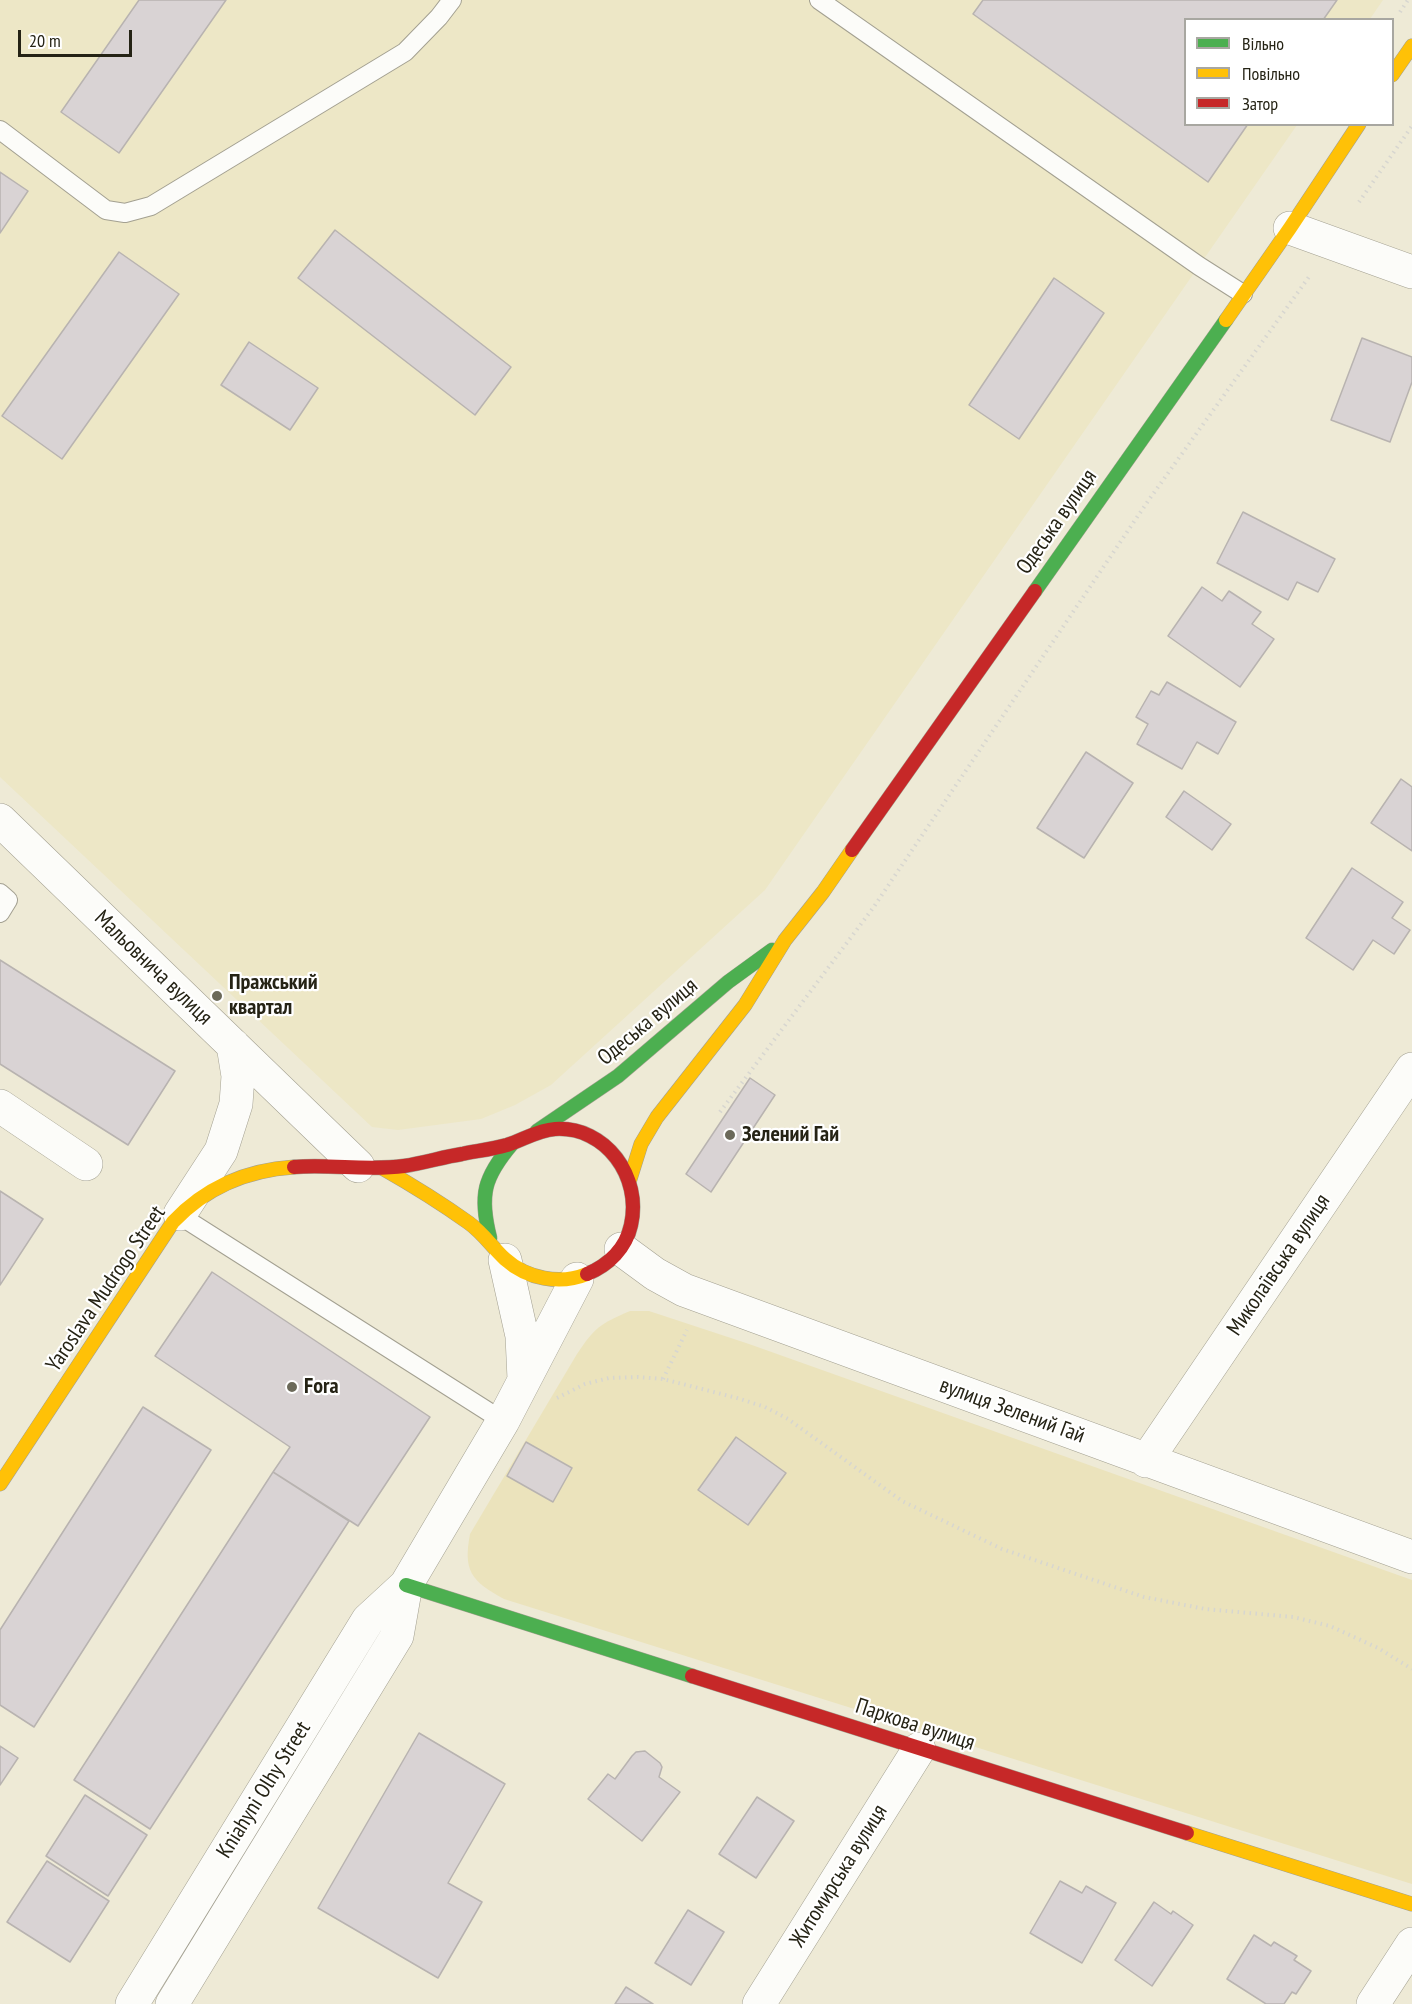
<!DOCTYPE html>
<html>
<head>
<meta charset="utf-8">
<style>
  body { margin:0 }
  #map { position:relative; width:1412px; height:2004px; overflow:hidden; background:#eeead6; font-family:"PT Sans Narrow",sans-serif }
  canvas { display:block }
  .legend { position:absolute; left:1184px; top:18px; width:210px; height:108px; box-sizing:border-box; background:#fff; border:2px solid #a8a7a1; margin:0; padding:8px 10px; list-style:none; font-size:18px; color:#252315 }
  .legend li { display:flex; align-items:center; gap:12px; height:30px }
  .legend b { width:30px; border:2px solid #a8a7a1 }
  .scale { position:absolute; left:18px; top:30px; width:114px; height:27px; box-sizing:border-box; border:3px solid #252315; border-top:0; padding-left:8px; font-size:18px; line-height:21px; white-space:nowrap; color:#252315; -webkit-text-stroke:4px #fff; paint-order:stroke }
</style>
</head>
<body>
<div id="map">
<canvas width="1412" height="2004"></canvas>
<ul class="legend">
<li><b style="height:8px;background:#4caf50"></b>Вільно</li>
<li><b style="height:8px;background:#ffc107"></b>Повільно</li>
<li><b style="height:8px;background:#c62828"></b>Затор</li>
</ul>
<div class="scale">20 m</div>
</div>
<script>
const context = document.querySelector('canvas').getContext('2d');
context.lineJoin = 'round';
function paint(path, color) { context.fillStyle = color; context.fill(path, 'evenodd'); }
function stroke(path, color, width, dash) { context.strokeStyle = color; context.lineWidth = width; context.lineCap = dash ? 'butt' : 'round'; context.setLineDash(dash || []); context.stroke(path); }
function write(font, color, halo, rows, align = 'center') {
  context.font = font + ' "PT Sans Narrow",sans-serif'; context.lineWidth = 4.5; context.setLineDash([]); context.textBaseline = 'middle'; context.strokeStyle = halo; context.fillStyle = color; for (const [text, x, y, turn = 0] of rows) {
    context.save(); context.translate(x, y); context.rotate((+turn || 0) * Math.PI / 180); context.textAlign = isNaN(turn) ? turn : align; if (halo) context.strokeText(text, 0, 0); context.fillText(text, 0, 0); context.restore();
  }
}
const built = new Path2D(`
  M0 0H1383L1370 19 1186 20V124L1297 125 765 890 551 1085 515 1105 481 1119 398 1130 372 1127 0 777Z`);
const green = new Path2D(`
  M630 1311H649L749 1344 1412 1580V1884L504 1599C471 1581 463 1571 470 1534L577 1354C595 1327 600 1324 630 1311Z`);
const building = new Path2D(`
  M139 0H226L119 153 61 112Z
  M983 0H1337L1323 20H1186V124H1248L1208 182 973 14Z
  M0 172 28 191 0 233Z
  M335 230 511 367 475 415 298 278Z
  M119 252 179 294 62 459 2 416Z
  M1054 278 1104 313 1019 439 969 405Z
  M1362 338 1412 357V382L1390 442 1331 420Z
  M249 342 318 388 290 430 221 385Z
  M1243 512 1335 559 1318 592 1297 582 1288 600 1217 563Z
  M1202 587 1222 601 1229 591 1261 612 1252 624 1274 639 1240 687 1168 636Z
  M1167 682 1236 722 1218 754 1197 742 1182 769 1137 744 1148 724 1136 717 1151 691 1159 695Z
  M1086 752 1133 783 1084 858 1037 828Z
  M1401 779 1412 787V851L1371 823Z
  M1184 791 1231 824 1212 850 1166 817Z
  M1352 868 1403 902 1392 918 1410 930 1394 954 1373 940 1353 970 1306 938Z
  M0 960 175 1071 128 1145 0 1064Z
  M750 1078 775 1095 711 1192 686 1174Z
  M0 1191 43 1219 0 1285Z
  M212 1272 430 1417 358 1526 273 1472 290 1447 155 1356Z
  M143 1407 211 1450 34 1727 0 1705V1630Z
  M736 1437 786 1473 748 1525 698 1490Z
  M526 1442 572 1468 553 1502 507 1476Z
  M273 1472 349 1521 150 1829 74 1780Z
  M419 1733 505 1784 448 1883 482 1902 438 1978 318 1908Z
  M0 1746 18 1758 0 1785Z
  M645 1751 660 1763 662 1767 659 1777 680 1792 642 1841 588 1799 608 1774 615 1779 632 1756 636 1752Z
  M85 1795 147 1835 108 1896 46 1856Z
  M757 1797 794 1821 756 1878 719 1854Z
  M47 1861 109 1901 70 1962 7 1922Z
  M1060 1881 1082 1893 1086 1886 1116 1903 1082 1963 1030 1933Z
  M1154 1902 1171 1914 1173 1911 1193 1925 1152 1986 1115 1960Z
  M688 1910 724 1932 691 1985 655 1963Z
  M1254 1935 1271 1946 1274 1942 1297 1956 1294 1960 1311 1971 1296 1994 1292 1992 1284 2004H1266L1227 1979Z
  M626 1987 653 2004H615Z`);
const path = new Path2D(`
  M1400 12 1408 0
  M1359 202 1412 126
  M720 1112 873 908 1148 501 1311 274
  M663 1379 687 1330
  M557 1398 585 1384 609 1378 638 1377 663 1379 737 1398 765 1407 788 1419 902 1501 1002 1549 1144 1597 1205 1609 1293 1617 1330 1626 1378 1648 1412 1669`);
const lane = new Path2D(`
  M819 0 1199 266 1243 294
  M0 130 106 210 125 213 151 206 405 52 439 17 452 0
  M0 893 8 900 0 913
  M179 1215 503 1421`);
const street = new Path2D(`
  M1290 228 1412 272
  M0 820 358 1166
  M0 1106 86 1164
  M180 1214 221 1151 236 1104 238 1076 233 1045
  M621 1249 655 1274 684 1290 1412 1557
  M505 1260 522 1336 524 1379
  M1146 1461 1412 1069
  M132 2004 368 1620 406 1585 503 1421 577 1279
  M172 2004 397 1636 406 1585
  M759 2004 919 1749
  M1373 2004 1412 1944`);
const fast = new Path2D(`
  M1035 591 1226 320
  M537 1131 618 1076 728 982 772 950
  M490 1238C479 1195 484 1177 512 1144
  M406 1585 692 1676`);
const slow = new Path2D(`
  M1392 75 1412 46
  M1226 320 1290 228 1359 124
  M382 1168C412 1185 441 1203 469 1223 484 1234 491 1246 505 1259 527 1279 560 1285 587 1274
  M630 1179 641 1144 657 1117 745 1005 785 940 823 892 852 850
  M0 1484 173 1222C206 1187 247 1170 294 1167
  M1187 1833 1412 1904`);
const jam = new Path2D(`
  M852 850 1035 591
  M294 1167C331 1164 368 1171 404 1166 424 1163 443 1157 462 1154 477 1151 493 1149 507 1145 523 1140 538 1130 555 1129 606 1126 642 1177 631 1225 626 1248 609 1265 587 1274
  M692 1676 1187 1833`);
const markers = [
  [217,996,6,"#6b6959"],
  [730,1135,6,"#6b6959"],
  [292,1387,6,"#6b6959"]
];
const streetNames = [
  ["Одеська вулиця",1057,522,-55],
  ["Мальовнича вулиця",153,968,44],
  ["Одеська вулиця",648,1022,-40],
  ["Миколаївська вулиця",1279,1265,-56],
  ["Yaroslava Mudrogo Street",106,1289,-56],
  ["вулиця Зелений Гай",1012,1411,20],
  ["Паркова вулиця",915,1725,18],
  ["Kniahyni Olhy Street",264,1790,-58],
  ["Житомирська вулиця",839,1876,-58]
];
const poiNames = [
  ["Пражський",229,983],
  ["квартал",229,1008],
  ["Зелений Гай",742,1135],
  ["Fora",304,1387]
];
paint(built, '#ede7c6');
paint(green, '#ebe3bc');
paint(building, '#d9d3d4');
stroke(building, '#b8b3b0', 1.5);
stroke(lane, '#a3a091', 20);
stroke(street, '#a3a091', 34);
stroke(fast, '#a3a091', 15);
stroke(slow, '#a3a091', 15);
stroke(jam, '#a3a091', 15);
stroke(path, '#d7d6d0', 4, [1.5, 4.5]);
stroke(lane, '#fcfcf9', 18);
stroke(street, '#fcfcf9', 33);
stroke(fast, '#4caf50', 14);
stroke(slow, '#ffc107', 14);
stroke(jam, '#c62828', 14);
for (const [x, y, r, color] of markers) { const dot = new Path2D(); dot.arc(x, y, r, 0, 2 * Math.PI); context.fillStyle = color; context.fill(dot); stroke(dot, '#fff', 2); }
write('22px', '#252315', '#fff', streetNames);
write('bold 22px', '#252315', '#fff', poiNames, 'left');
</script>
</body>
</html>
